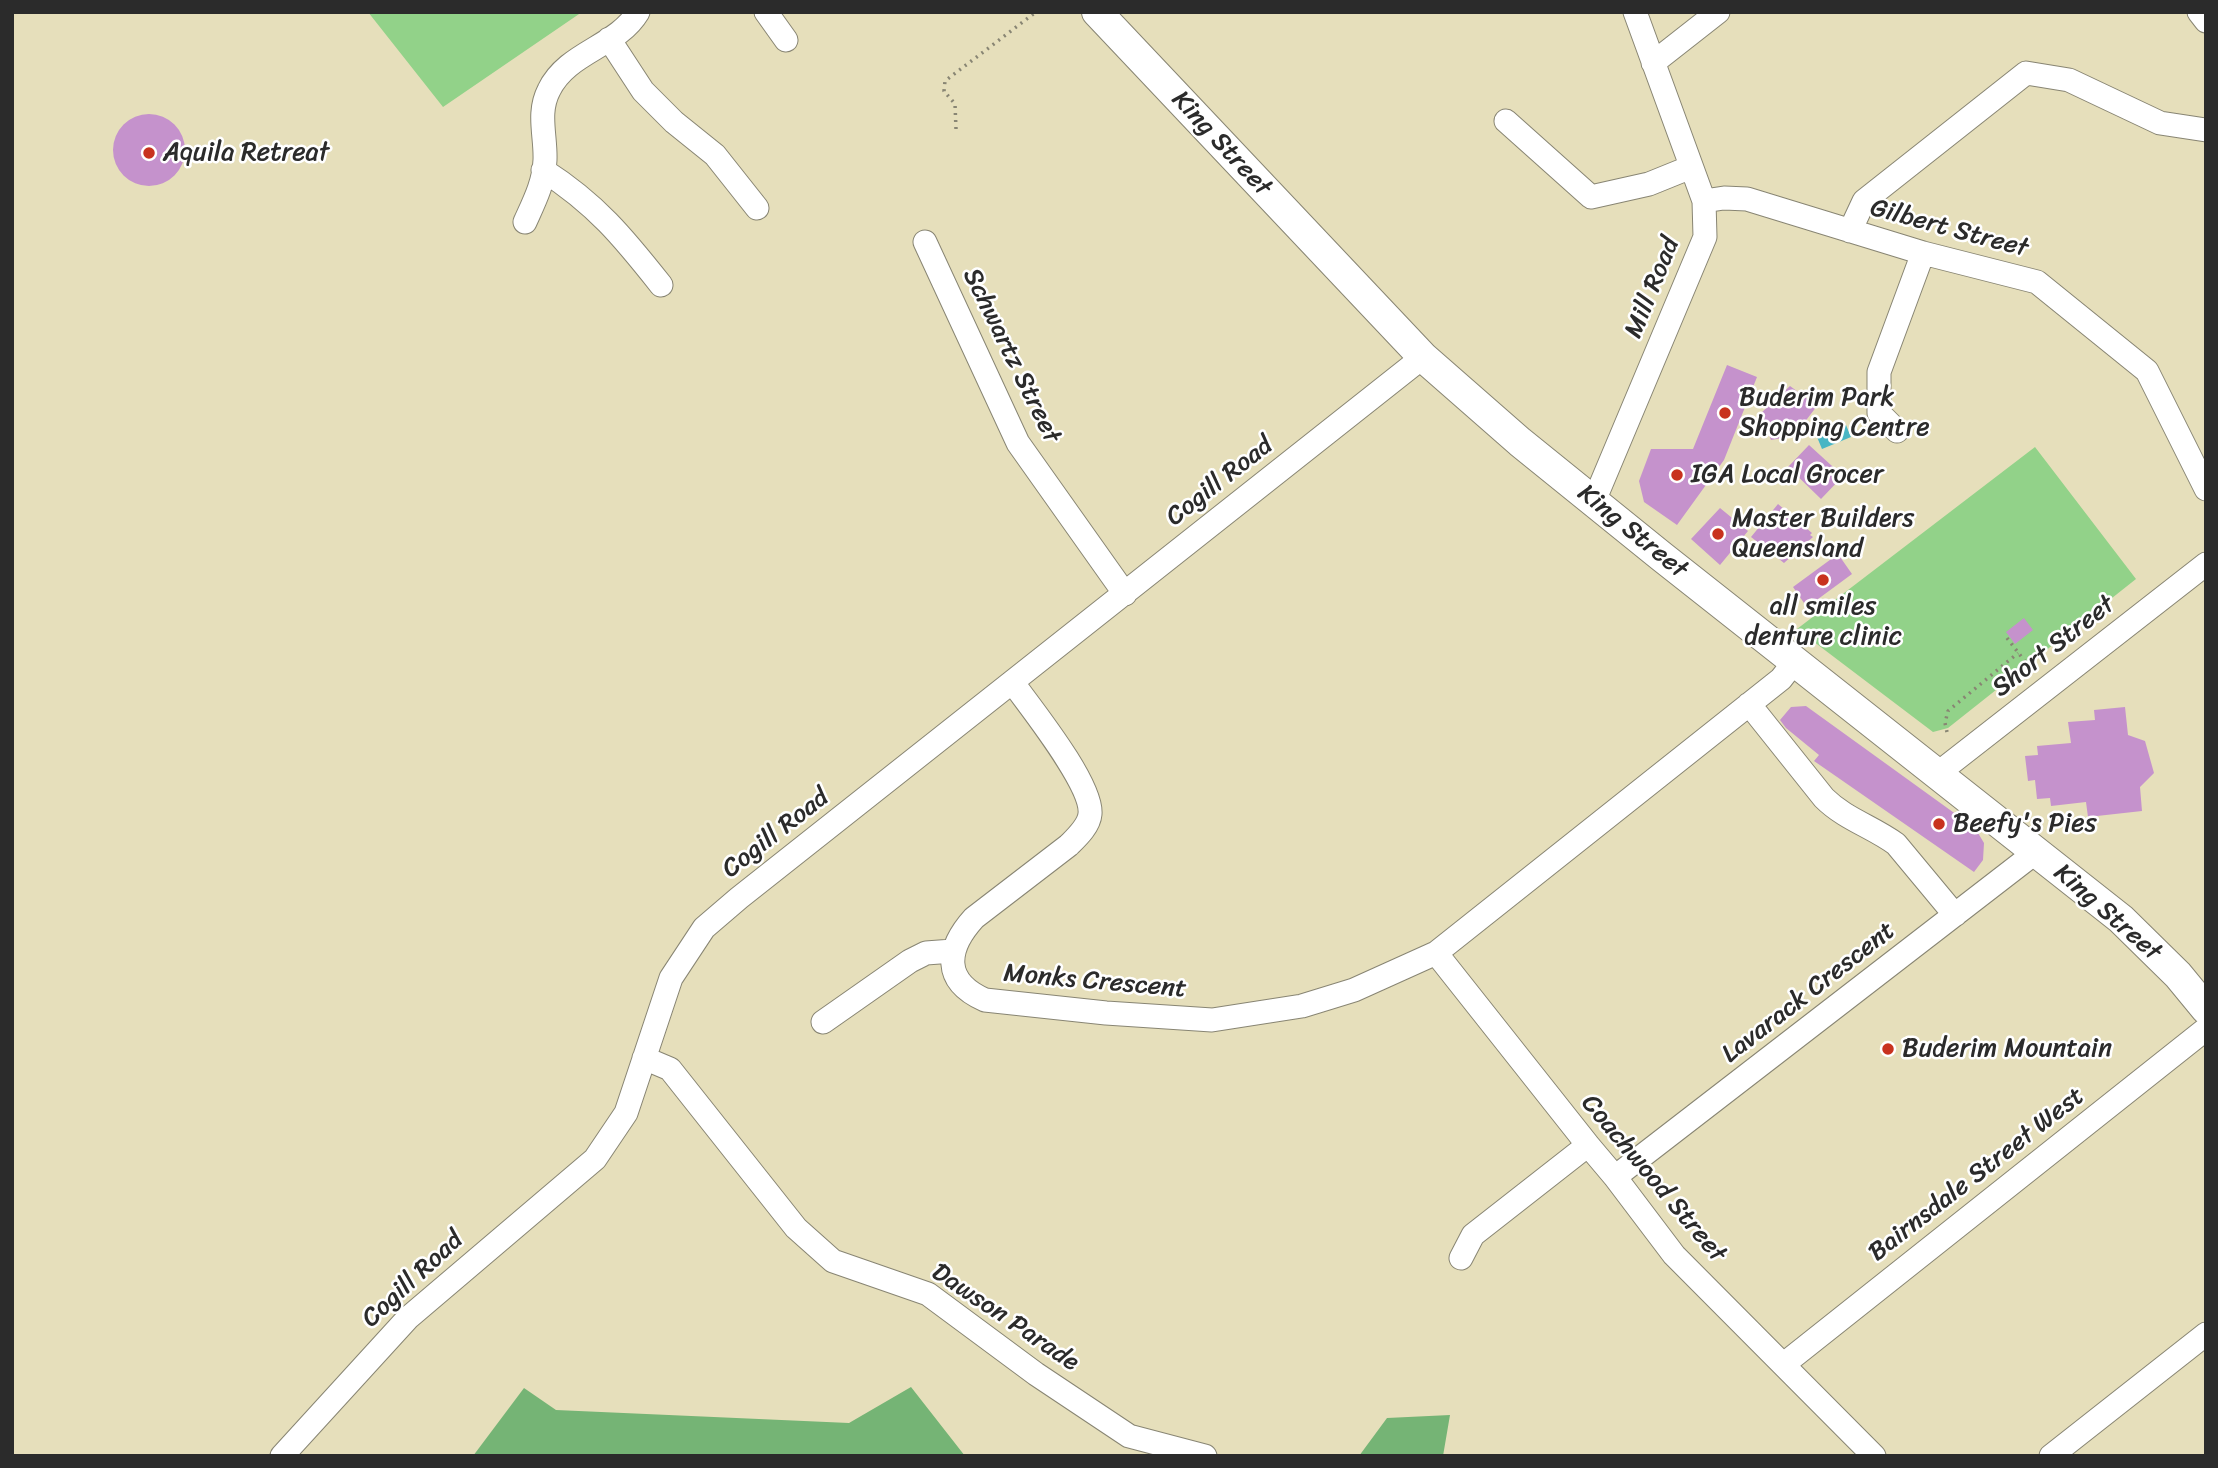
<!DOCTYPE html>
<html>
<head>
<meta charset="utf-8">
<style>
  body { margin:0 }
  #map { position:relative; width:2218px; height:1468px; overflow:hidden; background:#e6dfbb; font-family:Sriracha,sans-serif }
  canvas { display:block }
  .frame { position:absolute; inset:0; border:14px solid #2b2b2b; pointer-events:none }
</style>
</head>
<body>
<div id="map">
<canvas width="2218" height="1468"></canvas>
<div class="frame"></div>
</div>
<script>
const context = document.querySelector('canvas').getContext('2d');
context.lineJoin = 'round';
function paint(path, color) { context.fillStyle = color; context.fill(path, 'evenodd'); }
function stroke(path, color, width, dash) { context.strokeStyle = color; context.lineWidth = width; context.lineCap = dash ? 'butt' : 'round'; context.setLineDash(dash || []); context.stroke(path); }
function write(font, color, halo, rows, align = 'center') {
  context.font = font + ' Sriracha,sans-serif'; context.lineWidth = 5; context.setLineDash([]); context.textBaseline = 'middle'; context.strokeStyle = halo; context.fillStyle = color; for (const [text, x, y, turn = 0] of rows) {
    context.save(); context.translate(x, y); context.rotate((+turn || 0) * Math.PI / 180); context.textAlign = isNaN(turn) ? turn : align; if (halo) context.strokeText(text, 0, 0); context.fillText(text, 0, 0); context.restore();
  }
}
const green = new Path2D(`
  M368 12H582L443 107Z
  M2035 447 2136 579 1948 728 1933 732 1797 629Z`);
const forest = new Path2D(`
  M911 1387 965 1456H473L524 1388 556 1410 849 1423Z
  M1450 1415 1443 1456H1359L1387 1418Z`);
const water = new Path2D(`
  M1846 425 1851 437 1822 449 1817 437Z`);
const building = new Path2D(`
  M113 150a36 36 0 1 1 72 0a36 36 0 1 1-72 0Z
  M1727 365 1757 377 1724 460 1677 525 1644 502 1639 481 1651 449H1693Z
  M1790 386 1817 406 1794 436 1771 440 1760 414Z
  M1809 445 1843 476 1821 499 1788 467Z
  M1778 504 1812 533 1810 535 1813 537 1784 563 1751 537Z
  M1720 508 1748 531 1720 565 1691 539Z
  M1838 554 1852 574 1814 602 1812 598 1804 603 1793 587Z
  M2024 618 2033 630 2015 644 2006 632Z
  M1806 706 1975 828 1984 843 1983 860 1974 872 1814 761 1819 755 1786 728 1780 720 1791 707Z
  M2125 707 2128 735 2145 741 2154 773 2140 787 2142 811 2088 817 2086 802 2051 806 2050 798 2037 799 2035 780 2028 781 2025 756 2038 755 2037 746 2071 743 2068 722 2095 720 2094 710Z`);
const path = new Path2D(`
  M956 129 955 104 944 91 945 81 1036 12
  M2007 638 2030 668
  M1947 732 1945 723 1948 711 2018 653`);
const minor = new Path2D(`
  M766 12 786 40
  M2199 12 2206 21
  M609 39 643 91 674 122 715 155 757 208
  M1653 63 1718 12
  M1506 121 1591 197 1649 184 1691 167
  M543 170C596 204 623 237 661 285
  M1704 201 1724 198 1747 199 1923 253 2037 282 2147 371 2206 489
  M525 222C534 202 544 183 545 160 546 136 537 113 549 90 567 52 617 47 638 12
  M1850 231 1864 201 2026 73 2069 80 2160 123 2206 130
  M925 242 1018 443 1125 594
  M1897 431 1879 413V372L1923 253
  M1594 501 1705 237 1704 201 1635 12
  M1013 683C1031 708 1093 785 1090 814 1089 826 1077 837 1069 845L974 918C946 949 942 981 985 1000L1106 1013 1212 1020 1302 1006 1354 990 1436 953 1781 679 1795 661
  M1749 704 1824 798C1845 819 1873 827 1896 844L1955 915
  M1937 774 2206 564
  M1436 953 1588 1145 1615 1177 1674 1255 1874 1456
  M823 1022 910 961 926 953 953 951
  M644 1058 670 1069 796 1228 833 1261 928 1294 1036 1374 1129 1436 1205 1456
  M1615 1177 2036 852
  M1461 1258 1473 1235 1588 1145
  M1784 1364 2206 1029
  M282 1456 408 1318 595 1159 626 1113 671 978 704 928 739 898 1423 357
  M2051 1456 2206 1334`);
const major = new Path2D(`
  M1097 12 1423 357 1520 442 1661 556 2121 919 2178 975 2206 1009`);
const markers = [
  [149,153,7,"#c8321e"],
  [1725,413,7,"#c8321e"],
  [1677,475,7,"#c8321e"],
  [1718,534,7,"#c8321e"],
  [1823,580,7,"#c8321e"],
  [1939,824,7,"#c8321e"],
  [1888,1049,7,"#c8321e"]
];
const streetNames = [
  ["King Street",1221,144,47],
  ["Gilbert Street",1949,229,15],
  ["Mill Road",1653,288,-68],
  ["Schwartz Street",1011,356,64],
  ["Cogill Road",1220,482,-38],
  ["King Street",1632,532,39],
  ["Short Street",2054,647,-38],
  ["Cogill Road",776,834,-38],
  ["King Street",2107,913,41],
  ["Monks Crescent",1095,982,5],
  ["Lavarack Crescent",1809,993,-38],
  ["Bairnsdale Street West",1977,1175,-38],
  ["Coachwood Street",1653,1179,50],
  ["Cogill Road",413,1280,-43],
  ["Dawson Parade",1005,1318,34]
];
const poiNames = [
  ["Aquila Retreat",163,153],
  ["Buderim Park",1739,398],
  ["Shopping Centre",1739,428],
  ["IGA Local Grocer",1691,475],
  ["Master Builders",1732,519],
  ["Queensland",1732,549],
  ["all smiles",1823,607,"center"],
  ["denture clinic",1823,637,"center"],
  ["Beefy's Pies",1953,824],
  ["Buderim Mountain",1902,1049]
];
paint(green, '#92d289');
paint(forest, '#75b475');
paint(water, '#49b6c4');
paint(building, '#c592cc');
stroke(minor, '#888573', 25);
stroke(major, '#888573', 32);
stroke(path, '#888573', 3.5, [2, 5]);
stroke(minor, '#fff', 23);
stroke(major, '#fff', 30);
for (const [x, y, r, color] of markers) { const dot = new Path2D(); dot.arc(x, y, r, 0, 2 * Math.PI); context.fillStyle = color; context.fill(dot); stroke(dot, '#fff', 2.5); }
write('26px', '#2b2b2b', '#fff', streetNames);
write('26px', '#2b2b2b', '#fff', poiNames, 'left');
</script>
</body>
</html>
